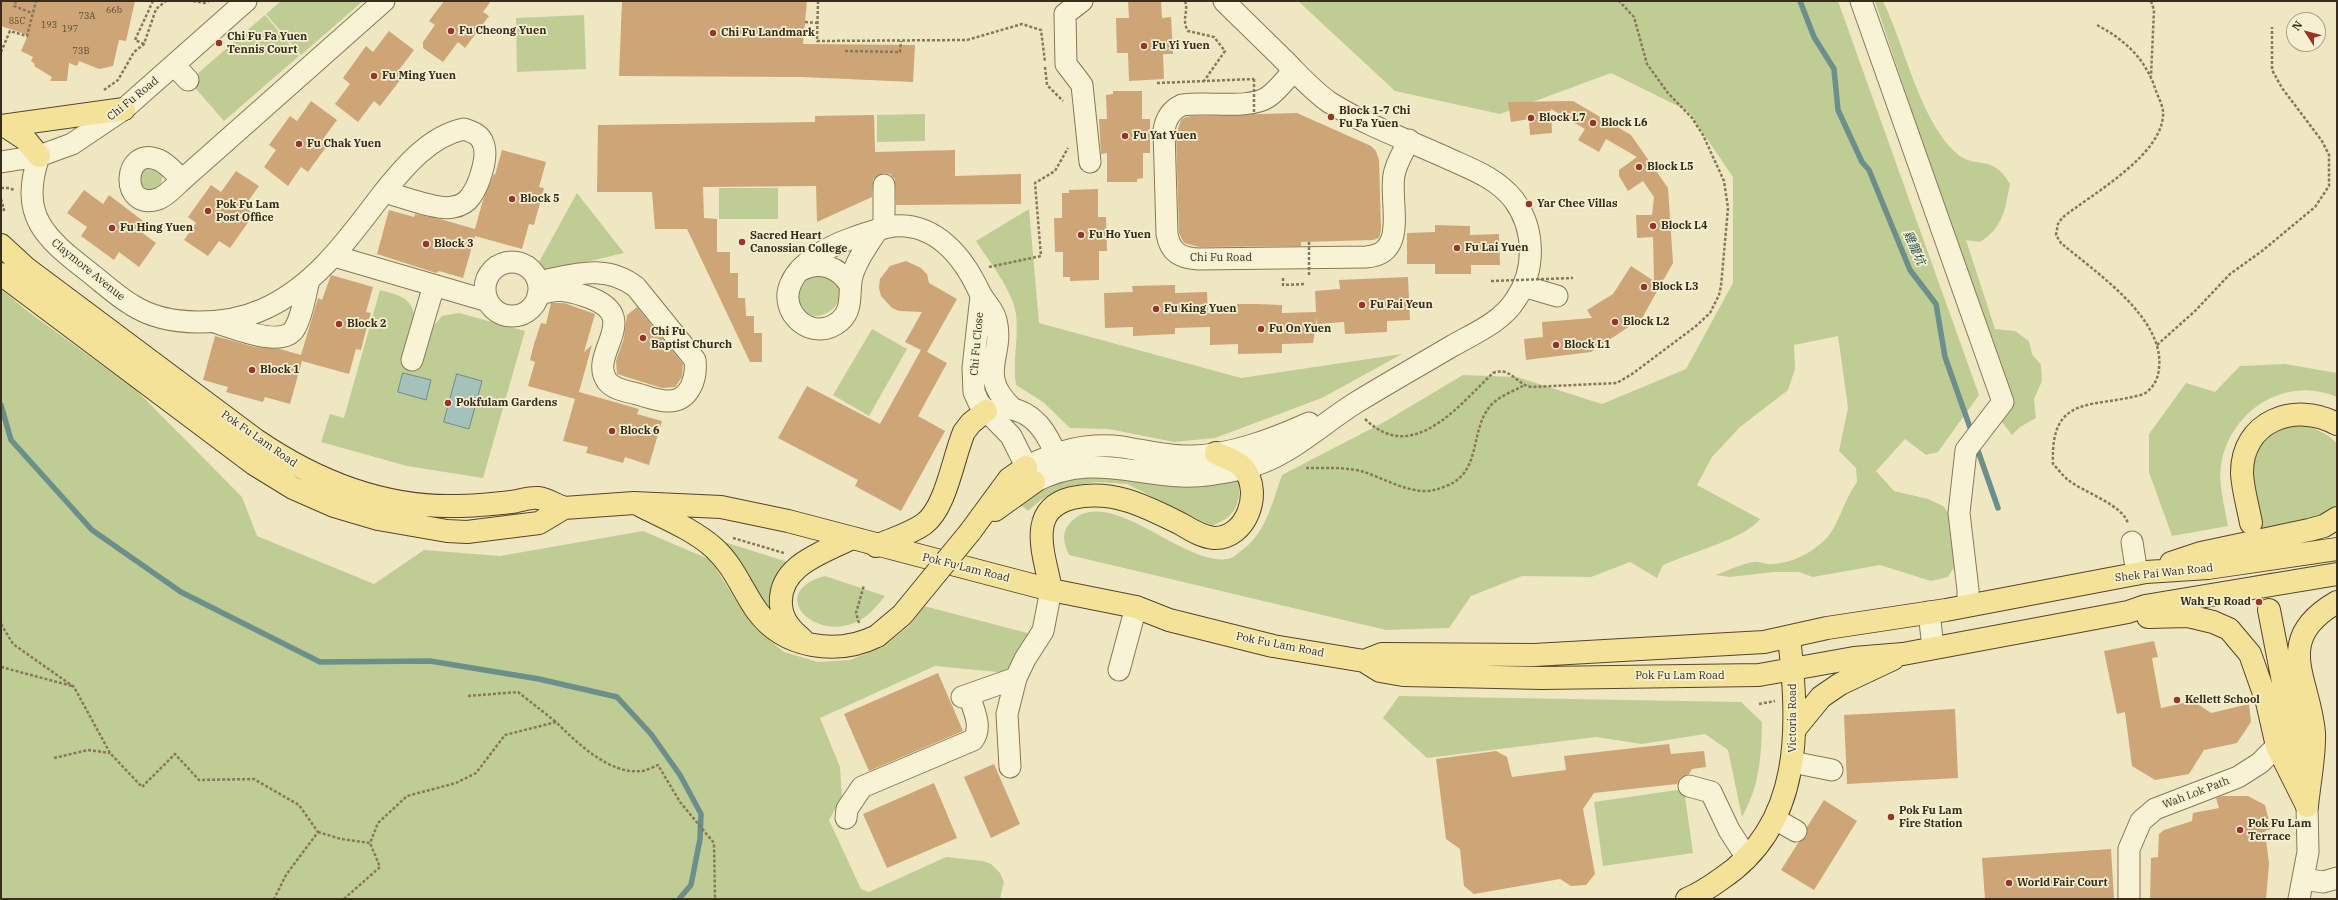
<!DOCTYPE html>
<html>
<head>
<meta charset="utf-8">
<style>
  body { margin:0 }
  #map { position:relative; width:2338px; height:900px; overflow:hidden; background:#efe7c1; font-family:"IBM Plex Serif",serif }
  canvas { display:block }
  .frame { position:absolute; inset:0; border:2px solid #382d1d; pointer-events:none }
  .north { position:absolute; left:2286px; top:12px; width:40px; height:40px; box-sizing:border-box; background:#f6f0d1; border:1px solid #aaa289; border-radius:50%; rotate:306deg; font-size:11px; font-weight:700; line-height:16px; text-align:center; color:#382d1d }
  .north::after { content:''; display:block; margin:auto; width:14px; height:18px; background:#983528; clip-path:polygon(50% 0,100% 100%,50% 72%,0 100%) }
</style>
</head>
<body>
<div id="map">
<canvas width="2338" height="900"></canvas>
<div class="frame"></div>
<div class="north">N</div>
</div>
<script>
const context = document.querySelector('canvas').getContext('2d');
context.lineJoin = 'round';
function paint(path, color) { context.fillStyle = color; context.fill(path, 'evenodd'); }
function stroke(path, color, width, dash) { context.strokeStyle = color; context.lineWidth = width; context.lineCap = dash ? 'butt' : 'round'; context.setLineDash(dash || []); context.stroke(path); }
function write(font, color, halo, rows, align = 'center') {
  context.font = font + ' "IBM Plex Serif","Noto Sans TC",serif'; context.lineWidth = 3.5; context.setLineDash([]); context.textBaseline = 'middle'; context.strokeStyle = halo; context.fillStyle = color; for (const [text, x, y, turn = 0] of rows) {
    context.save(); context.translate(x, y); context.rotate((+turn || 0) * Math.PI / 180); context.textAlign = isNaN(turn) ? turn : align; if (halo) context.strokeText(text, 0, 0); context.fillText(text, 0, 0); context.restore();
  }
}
const green = new Path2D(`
  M281 1H363L301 55 266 14Z
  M1298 1H1838L1979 395 1938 452 1926 455 1905 439 1876 471 1894 491 1928 499 1943 506 1961 529 1956 564 1948 577 1931 581 1880 565 1813 577 1799 572H1774L1730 577 1715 575C1727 571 1741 564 1753 562 1759 561 1766 565 1772 564 1794 563 1816 551 1830 534 1841 518 1844 500 1857 482L1856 468 1839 451 1848 408 1838 336 1794 345 1795 369 1788 390 1740 427 1712 457 1697 485 1760 519C1747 538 1687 554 1663 565L1657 578 1630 562 1591 577 1522 576 1471 596 1449 628 1386 630 1069 555C1064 544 1061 534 1069 524 1108 479 1187 572 1231 558 1234 557 1238 553 1241 551 1266 533 1272 503 1282 475L1386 421 1463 375 1517 377 1602 404 1686 369 1733 283V177L1688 111 1611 73 1500 114 1395 91Z
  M1875 1H1883C1904 44 1920 120 1955 152 1975 171 1992 152 2010 184 2005 209 2003 228 1980 242L1966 240 1995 329 2015 331 2029 341 2032 354 2041 365 2042 381 2034 399 2036 418 2020 427 2012 435 2002 422 2007 396Z
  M265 15 299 56 224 121 189 81Z
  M584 15 586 69 517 72 516 18Z
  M925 114V141L877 142V115Z
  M140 179a11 11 0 1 1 22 0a11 11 0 1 1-22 0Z
  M719 188H778V219H719Z
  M577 193 624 253 547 271 539 262Z
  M1029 209 1039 323 1241 378 1402 354 1322 398 1215 438 1174 442 1109 429 1070 428 1043 402 1016 385C1012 362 1019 339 1016 314 1013 291 989 261 976 241Z
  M818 271C823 274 833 278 837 283 854 304 807 336 798 299 797 292 796 288 798 281Z
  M1 289 26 310 136 390 242 497 257 536 374 584 424 550 500 556 643 531 711 560 736 601 756 629 784 652 818 662 850 660 882 647 908 627 924 606 1035 635 1008 673 935 666 820 718 840 767 842 797 829 820 861 889 869 892 946 857 983 861 991 864 1000 873 1004 882 1000 899H1Z
  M380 290C398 295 412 297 415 318L431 329 442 316 459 313 525 331 483 478 407 466 321 442 330 414 344 418Z
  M872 329 907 349 869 416 833 395Z
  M2285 364 2337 373V397C2285 374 2229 412 2221 465 2218 484 2225 507 2228 526L2172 536 2149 472V434L2186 383 2215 392 2240 366Z
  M2298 425C2314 427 2325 432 2337 443V505L2328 514 2263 532C2252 486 2235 439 2298 425Z
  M1239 475C1241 501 1238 517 1211 526L1127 484 1096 482 1067 487 1042 499 1028 511 1017 502 1064 476Z
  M718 540 791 563 777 622Z
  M825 576 885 596C881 601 876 607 871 612 826 654 759 594 825 576Z
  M1399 696 1741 702 1762 722C1761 759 1760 784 1742 817L1728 750 1705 734 1642 744 1596 737 1427 758 1383 718Z
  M1684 789 1693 853 1603 866 1594 802Z`);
const water = new Path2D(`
  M403 373 431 380 426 400 398 392Z
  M457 374 482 381 469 429 444 422Z`);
const stream = new Path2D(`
  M1800 1 1814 37 1834 69 1838 110 1862 162 1869 170 1910 270 1936 304 1945 357 1972 433
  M1 405 11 440 92 530 181 592 320 662 430 661 539 679 617 697 651 734 680 775 701 814 700 839 691 885 679 899
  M1976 445 1998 508`);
const building = new Path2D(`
  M1 1H135L126 41 119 40 113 66 99 69 79 61 77 66 69 63 67 81H50L52 77 34 66 35 64 31 61 33 57 21 51 28 35 1 26Z
  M444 1H491L483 12 489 16 465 48 458 42 443 62 423 48V42L435 25 429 21Z
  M622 1H807L803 44 915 45 913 82 802 77 619 76Z
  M1128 1H1161L1162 18 1171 17 1173 54H1163L1164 79 1129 81 1128 53H1117L1116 18H1129Z
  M389 31 414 50 399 70 405 74 380 106 374 101 358 122 335 104 350 84 343 78 366 46 373 52Z
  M1113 91H1142V119H1150V153H1143V178L1137 179V182H1107V153L1101 154 1099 119H1107L1106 95 1113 94Z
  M311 101 337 120 323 139 329 143 308 172 301 167 288 186 264 167 276 150 269 145 290 116 297 121Z
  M1573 101 1631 135 1668 188 1673 263 1642 318 1591 352 1526 360 1524 339 1543 337 1542 322 1592 318 1587 310 1613 294 1631 266 1654 281 1653 237 1637 238 1636 215H1652L1654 197 1643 181 1628 191 1619 176V170L1637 157 1606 139 1599 152 1578 140 1585 129 1551 109 1552 133 1530 135 1529 119 1511 122 1508 102Z
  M1297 113 1371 146 1376 151 1379 160 1381 230 1379 238 1373 240 1301 242V246L1199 247 1184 243 1179 233 1176 135 1181 120 1186 117 1192 116Z
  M874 115 875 152 955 150V176L1021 174V204L896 205 895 179 890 174 884 173 873 179 872 197 817 222 816 186 703 187 704 218 717 219V252H730V273H738V298H745L746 316H754V333H762V362H750L687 229H655L652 192H597L598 125 815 122V116Z
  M502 150 546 162 539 187 544 188 534 225 529 224 522 249 475 236 463 278 439 271 436 273 377 254 389 210 414 217 415 214 440 219 475 229 483 200 494 174 495 175Z
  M236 171 259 186 244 207 254 214 230 248 219 241 208 256 184 240 196 223 188 217 211 185 221 192Z
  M1098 189V217H1106L1107 251H1099V280L1070 281V277H1063V252H1055L1054 218H1062V193H1069V190Z
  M84 190 103 204 109 195 143 221 137 229 156 243 139 267 119 252 114 260 81 236 87 227 67 213Z
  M1435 225 1470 226V235L1499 234 1500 265H1471V274H1435V264H1407V233L1435 232Z
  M906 261 921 268 927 274 929 283 957 299 927 352 947 363 918 416 945 431 901 511 855 486 858 480 778 438 807 386 880 424 921 350 905 342 922 312 899 311 892 308 881 296 879 288 880 279 890 266Z
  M331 275 373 287 366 312 371 313 365 334 361 350 356 349 349 374 302 361 290 404 265 397 263 402 226 392 228 387 203 380 215 336 255 347 280 349 301 355 318 298 322 300Z
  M1408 277 1410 320 1387 321V332L1345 334 1344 322 1317 324V317L1313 343 1282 344V353L1238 354V344L1210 345V327L1175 328V334L1133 336V327L1105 328 1104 293 1133 292 1132 286 1175 285V293L1207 292 1208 313 1238 312 1237 304H1256L1282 305V313L1316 312 1315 291 1340 289 1339 280Z
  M551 303H564L595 314 584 352 592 345 579 392 639 409 637 414 662 421 649 465 625 457 623 463 602 457 586 453 588 447 563 441 575 399 528 386 535 362 530 360 534 344 541 323 546 324Z
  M637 307 683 364 682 377 675 387 662 388 617 374 616 361 624 338 627 315Z
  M2154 641 2158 657 2152 658 2161 708 2193 701 2211 713 2249 704 2251 722 2237 743 2204 750 2189 774 2155 780 2132 766 2125 712 2117 714 2104 651Z
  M938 673 963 731 869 771 844 714Z
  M1955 709 1958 778 1847 784 1844 715Z
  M1669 744 1671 754 1704 751 1706 767 1692 769 1689 774 1681 777 1677 784 1594 793 1583 809 1595 874 1586 885 1571 886 1560 879 1474 894 1464 886 1460 849 1446 839 1436 759 1496 751 1507 757 1512 777 1566 770 1564 756Z
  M994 764 1020 824 991 838 964 777Z
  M934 783 957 838 887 868 863 814Z
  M2222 796H2248L2265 805 2271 829 2265 831 2269 864 2266 899H2150L2151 858 2158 857 2159 834 2164 830 2192 821 2193 813 2219 808 2216 798Z
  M1824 800 1857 821 1814 890 1781 870 1798 843 1806 837 1807 827Z
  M2111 849 2114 899H1985L1982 858Z`);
const majorTunnel = new Path2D(`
  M2255 542 2269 610`);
const path = new Path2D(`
  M16 1 14 6 32 13
  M193 1 205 3 209 1
  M818 1 817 41 967 40 1022 24 1041 30 1045 62
  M1185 1C1189 12 1181 19 1188 31L1214 37 1225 51 1204 81
  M2151 1 2154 10 2151 76
  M805 22 818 23
  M2097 25C2123 39 2143 56 2154 85 2156 93 2162 103 2163 111 2166 154 2090 195 2062 218L2058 224 2056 235 2061 243C2095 272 2165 318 2159 368 2158 380 2153 388 2144 394 2094 409 2050 392 2053 464 2058 469 2063 476 2068 480 2083 492 2124 505 2128 524
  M144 44 135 40 153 1
  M845 51 900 52 901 41
  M1 52 10 31 27 36 36 1
  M1045 67 1047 85 1063 101
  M1157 83 1254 79
  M104 90 118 80 134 52 144 44 156 9 166 1
  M1 188H9L14 190
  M1 199 4 210 1 208
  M989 267 1041 256 1035 183 1055 171 1068 148
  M1283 278V285L1306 284
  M2157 345 2195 311 2230 274 2262 251 2315 207 2329 186V155L2322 141 2282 88 2272 70V27
  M1365 419C1413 466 1459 405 1493 373 1511 366 1516 385 1532 387L1617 383 1632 374 1696 326 1710 313 1719 295 1721 286 1728 208 1724 181 1703 135 1692 118 1668 93 1647 64 1634 17 1619 1
  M1306 468C1325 468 1344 467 1361 471 1381 477 1404 491 1425 491 1433 491 1439 489 1446 486 1481 473 1470 434 1488 409 1495 398 1511 392 1523 386
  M733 538 784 553
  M859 623 856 613 864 585
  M1 624 13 644 74 687 110 753 142 787 175 754 199 780 254 779 299 805 318 832 286 875 274 899
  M1 667 72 686
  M468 696 518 692 556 722
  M1759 704 1775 701
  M54 758 88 750 110 753
  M318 832 341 839 370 843 378 823 407 796 456 783 476 773 505 735 556 722C576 742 610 775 641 771 646 771 653 767 658 765L680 802 714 843 715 899
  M344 899 380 867 370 843`);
const minor = new Path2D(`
  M1082 1 1065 14 1066 64 1082 85 1090 162
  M1861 1 2003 402 1966 450 1959 513 1968 590V605
  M174 65 188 80
  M1294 70C1286 79 1278 90 1268 97 1249 110 1206 101 1182 105 1171 110 1166 118 1164 130L1167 234C1170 252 1180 258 1198 259L1366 257C1409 254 1389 203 1394 175 1396 163 1404 151 1409 140
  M464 129C472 132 480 134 483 143 489 156 479 185 471 196 467 202 460 206 453 207 437 211 401 196 384 192 405 166 430 136 464 129Z
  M39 156C19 216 44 237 89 272 103 283 117 296 132 305 168 328 226 326 264 309 317 285 350 236 384 192
  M1 162 39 156 72 144 124 109 246 1
  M182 180C175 173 168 164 159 160 122 144 119 212 158 199 167 196 175 186 182 180L384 1
  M884 185V228
  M877 231C868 244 858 258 853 273 847 289 855 308 840 321 813 344 777 313 791 283 800 262 830 246 850 239 861 235 884 227 894 226 936 223 963 257 979 291 984 302 993 308 996 320 1005 356 976 373 1011 407
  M334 256 488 301
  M485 289a27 27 0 1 1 54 0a27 27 0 1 1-54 0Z
  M801 270C820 260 839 267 850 285
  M538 282C574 275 605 263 636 287L695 360C697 378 690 402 667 401 657 401 646 396 637 394 627 391 614 390 607 381 587 353 647 316 585 296 567 290 556 288 538 295
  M1523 286 1557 296
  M981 296 973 368 974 392 979 403 1011 436 1034 482C1087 454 1126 473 1181 476 1203 477 1224 473 1245 468 1288 458 1321 424 1357 402 1388 383 1420 365 1452 346 1475 333 1502 322 1516 299 1536 269 1535 229 1514 200 1497 178 1471 169 1447 158 1408 140 1365 125 1329 102 1312 90 1299 75 1285 61 1265 41 1244 21 1224 1
  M217 323C235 328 283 349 295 328 303 314 305 295 309 280
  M412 360 434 285
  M998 408C1034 406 1049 435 1060 465
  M1026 467C1057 451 1087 442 1122 447 1146 451 1168 457 1192 456 1232 455 1273 439 1309 423
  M2132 542 2137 574
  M1929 612 1933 648
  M1119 670 1136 607
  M962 697 1016 678
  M1792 762 1832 770
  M1010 767 1007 714 1016 678 1025 659 1043 631 1051 590
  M1689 786 1711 792 1729 830 1747 858
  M846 818 847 809 862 787 973 740C983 727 973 709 969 695
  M1775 819 1796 831
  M2303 879 2323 882 2337 878
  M2129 899V849L2141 821 2155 809 2238 777 2260 763 2277 746
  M2299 899 2308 852 2307 806`);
const major = new Path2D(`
  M1 126 124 109
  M5 126 25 139 39 156
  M1 245 26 268 256 440C316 481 383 508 457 506 475 506 493 504 511 502 520 501 530 497 538 498 547 499 556 505 564 508
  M1 274 254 464 293 488 334 506 378 519 447 531 467 532 539 523 564 508 634 503 721 507 788 521 1051 590 1136 607 1169 620 1273 646 1364 661 1380 671 1403 675 1542 678 1759 675 1854 658 1903 654 2128 612 2145 606 2337 574
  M641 506C665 518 694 530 714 548 734 566 742 590 757 611 784 648 837 656 877 636
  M995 510 1034 482
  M2251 523C2248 507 2243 490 2242 474 2241 421 2295 401 2337 424
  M970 532 1009 479 1026 467
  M876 546C892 539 910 534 924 524 946 508 953 458 964 432L971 423 986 411
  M2171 563 2201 553 2309 530 2324 526 2337 518
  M1051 590C1045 556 1025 510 1072 498 1113 489 1145 506 1181 524 1191 530 1202 537 1214 538 1246 539 1263 493 1244 469 1239 462 1224 457 1216 453
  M2269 610 2302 779
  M2148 617 2188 616 2213 622 2229 629 2250 654 2267 702 2277 746 2307 806
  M802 639C791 630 782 620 781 605 778 566 822 553 850 539
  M1364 661 1382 654 1534 655 1764 642 1827 628 1946 610 2146 572 2208 568 2337 549
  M1795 729 1821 697 1840 684 1893 659
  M2307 806C2309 785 2315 754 2314 733 2310 679 2271 640 2337 602
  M1687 899C1699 894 1710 887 1721 879 1804 824 1799 726 1789 637`);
const pathBridge = new Path2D(`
  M1254 79V114
  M1309 242V276
  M1491 281 1573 278`);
const majorBridge = new Path2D(`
  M877 636 902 615 970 532`);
const markers = [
  [451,31,4,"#983528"],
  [713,33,4,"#983528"],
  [219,43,4,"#983528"],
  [1144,46,4,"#983528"],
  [374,76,4,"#983528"],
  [1331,117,4,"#983528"],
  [1531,118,4,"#983528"],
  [1593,123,4,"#983528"],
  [1125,136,4,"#983528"],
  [299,144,4,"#983528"],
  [1639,167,4,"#983528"],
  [512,199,4,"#983528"],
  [1529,204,4,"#983528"],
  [208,211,4,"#983528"],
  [1653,226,4,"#983528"],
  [112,228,4,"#983528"],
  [1081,235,4,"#983528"],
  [742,242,4,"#983528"],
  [426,244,4,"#983528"],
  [1457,248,4,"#983528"],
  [1644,287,4,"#983528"],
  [1362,305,4,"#983528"],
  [1156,309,4,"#983528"],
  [1615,322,4,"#983528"],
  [339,324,4,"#983528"],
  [1261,329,4,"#983528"],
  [643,338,4,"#983528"],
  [1556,345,4,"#983528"],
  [252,370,4,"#983528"],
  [448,403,4,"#983528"],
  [612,431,4,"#983528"],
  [2259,602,4,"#983528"],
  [2177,700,4,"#983528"],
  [1891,817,4,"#983528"],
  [2240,830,4,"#983528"],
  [2009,883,4,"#983528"]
];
const numberNames = [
  ["66b",114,10],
  ["73A",87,16],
  ["85C",17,21],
  ["193",49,25],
  ["197",70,29],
  ["73B",81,51]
];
const poiNames = [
  ["Fu Cheong Yuen",459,31],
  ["Chi Fu Landmark",721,33],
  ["Chi Fu Fa Yuen",227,37],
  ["Tennis Court",227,50],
  ["Fu Yi Yuen",1152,46],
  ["Fu Ming Yuen",382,76],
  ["Block 1-7 Chi",1339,111],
  ["Fu Fa Yuen",1339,124],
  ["Block L7",1539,118],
  ["Block L6",1601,123],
  ["Fu Yat Yuen",1133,136],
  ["Fu Chak Yuen",307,144],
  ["Block L5",1647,167],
  ["Block 5",520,199],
  ["Yar Chee Villas",1537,204],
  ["Pok Fu Lam",216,205],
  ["Post Office",216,218],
  ["Block L4",1661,226],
  ["Fu Hing Yuen",120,228],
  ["Fu Ho Yuen",1089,235],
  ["Sacred Heart",750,236],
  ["Canossian College",750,249],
  ["Block 3",434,244],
  ["Fu Lai Yuen",1465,248],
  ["Block L3",1652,287],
  ["Fu Fai Yeun",1370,305],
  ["Fu King Yuen",1164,309],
  ["Block L2",1623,322],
  ["Block 2",347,324],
  ["Fu On Yuen",1269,329],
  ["Chi Fu",651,332],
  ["Baptist Church",651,345],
  ["Block L1",1564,345],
  ["Block 1",260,370],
  ["Pokfulam Gardens",456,403],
  ["Block 6",620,431],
  ["Wah Fu Road",2251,602,"right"],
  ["Kellett School",2185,700],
  ["Pok Fu Lam",1899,811],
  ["Fire Station",1899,824],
  ["Pok Fu Lam",2248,824],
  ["Terrace",2248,837],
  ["World Fair Court",2017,883]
];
const streetNames = [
  ["Chi Fu Road",133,99,-39],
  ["Chi Fu Road",1221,258],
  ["Claymore Avenue",88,270,39],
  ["Chi Fu Close",977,344,-85],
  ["Pok Fu Lam Road",259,439,35],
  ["Pok Fu Lam Road",966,568,14],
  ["Shek Pai Wan Road",2164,573,-6],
  ["Pok Fu Lam Road",1280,645,11],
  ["Pok Fu Lam Road",1680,676],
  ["Victoria Road",1793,718,-90],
  ["Wah Lok Path",2196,793,-21]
];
const waterNames = [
  ["雞籠坑",1914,248,66]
];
paint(green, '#bfcd95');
paint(water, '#a4c1bc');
stroke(water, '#6b8f8b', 1);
stroke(stream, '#6b8f8b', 5.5);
paint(building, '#cda577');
stroke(majorTunnel, '#cac2a0', 22, [22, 11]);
stroke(minor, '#887859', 23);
stroke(major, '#56452d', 24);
stroke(path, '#887859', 2.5, [3, 2]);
stroke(minor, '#f9f3d5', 21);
stroke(major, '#f3e298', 22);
stroke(majorBridge, '#56452d', 24, []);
stroke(pathBridge, '#887859', 2.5, [3, 2]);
stroke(majorBridge, '#f3e298', 22);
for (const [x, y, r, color] of markers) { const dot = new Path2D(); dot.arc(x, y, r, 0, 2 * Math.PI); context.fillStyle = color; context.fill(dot); stroke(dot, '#f6f0d1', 1.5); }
write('9px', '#5d4b34', null, numberNames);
write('bold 11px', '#382d1d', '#f6f0d1', poiNames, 'left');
write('11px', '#382d1d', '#f6f0d1', streetNames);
write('italic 12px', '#2c5558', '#f6f0d1', waterNames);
</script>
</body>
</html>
